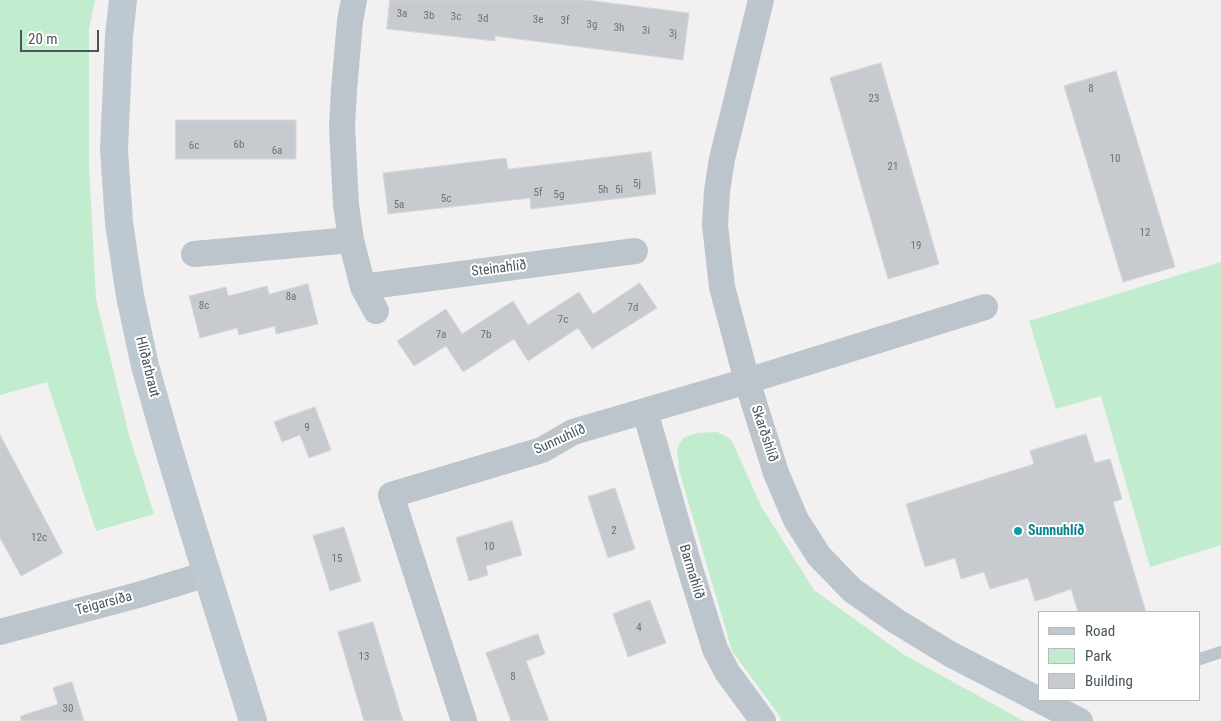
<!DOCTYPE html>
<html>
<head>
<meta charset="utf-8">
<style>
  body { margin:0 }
  #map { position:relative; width:1221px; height:721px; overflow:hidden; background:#f2f0f0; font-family:"Roboto Condensed",sans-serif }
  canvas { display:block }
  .legend { position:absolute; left:1038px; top:611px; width:162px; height:90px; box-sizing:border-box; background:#fff; border:1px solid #b6bbbe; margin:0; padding:6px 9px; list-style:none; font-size:15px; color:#49555c }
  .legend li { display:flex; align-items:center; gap:10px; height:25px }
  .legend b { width:25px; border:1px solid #b6bbbe }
  .scale { position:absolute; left:20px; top:30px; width:79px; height:22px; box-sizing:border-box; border:2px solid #49555c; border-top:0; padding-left:6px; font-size:15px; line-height:18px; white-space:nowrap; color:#49555c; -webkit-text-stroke:4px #fff; paint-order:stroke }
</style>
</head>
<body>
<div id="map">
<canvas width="1221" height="721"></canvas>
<ul class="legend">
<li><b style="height:6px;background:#bdc8d0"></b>Road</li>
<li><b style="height:14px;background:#c1eccd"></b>Park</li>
<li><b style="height:14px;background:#c7cbcf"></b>Building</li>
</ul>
<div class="scale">20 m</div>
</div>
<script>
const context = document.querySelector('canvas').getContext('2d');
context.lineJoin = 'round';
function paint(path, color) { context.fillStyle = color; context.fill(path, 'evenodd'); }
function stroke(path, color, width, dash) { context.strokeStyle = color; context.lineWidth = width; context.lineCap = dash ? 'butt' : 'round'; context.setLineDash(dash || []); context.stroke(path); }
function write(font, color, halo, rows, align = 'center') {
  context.font = font + ' "Roboto Condensed",sans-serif'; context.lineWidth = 4; context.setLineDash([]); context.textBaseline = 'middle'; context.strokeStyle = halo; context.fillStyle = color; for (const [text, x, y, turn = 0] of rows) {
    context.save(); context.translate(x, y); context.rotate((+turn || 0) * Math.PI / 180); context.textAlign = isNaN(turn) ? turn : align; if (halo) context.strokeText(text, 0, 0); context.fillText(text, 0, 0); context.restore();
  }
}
const green = new Path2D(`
  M0 0H95L89 29V166L96 299 129 435 154 514 96 531 47 382 0 395Z
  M1221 262V545L1150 567 1101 396 1056 409 1029 321Z
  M717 432 731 439 761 506 814 590 906 656 1024 721H781L779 715 732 651 679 470 677 449 683 438 697 433Z`);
const building = new Path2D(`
  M390 0H586L689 13 683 60 495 36V41L387 29Z
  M881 63 939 264 888 279 830 78Z
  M1116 71 1175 267 1123 282 1064 86Z
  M176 120H296V159H176Z
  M651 152 656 194 531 209 530 198 388 214 383 173 506 158 508 169Z
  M640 283 657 308 592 349 578 328 528 361 514 339 463 372 446 346 414 366 397 341 446 309 462 334 513 301 528 325 579 292 593 314Z
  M308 284 318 324 276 334 275 326 239 335 237 328 200 338 189 296 226 287 228 296 267 286 269 294Z
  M315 407 331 450 309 458 300 435 282 442 274 422Z
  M1086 434 1095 463 1110 459 1122 499 1113 502 1146 612H1078L1071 589 1046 598 1035 601 1028 578 990 589 984 572 961 579 955 558 925 567 906 504 1034 464 1030 451Z
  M0 435 63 553 21 576 0 538Z
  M615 488 635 549 608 558 588 497Z
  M512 521 522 555 486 566 488 575 469 581 456 538Z
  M344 527 361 581 330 591 313 536Z
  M650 600 666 643 628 657 613 614Z
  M373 622 403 721H364L338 632Z
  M538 634 545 654 526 661 549 721H511L486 653Z
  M72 682 84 721H21V716L58 704 53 688Z`);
const service = new Path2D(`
  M1200 659 1221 652`);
const minor = new Path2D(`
  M354 0 350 21 344 90 342 126 346 205 351 240 363 287 376 311
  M761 0 722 159 717 191 715 225 722 287 747 381 776 473 796 520 819 556 852 590 896 621 950 654 1080 721
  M194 254 351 240
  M363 287 635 251
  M645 411 688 562 715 649 727 672 763 721
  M0 632 138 595 207 574
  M464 721 391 495 542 450 573 432 747 381 985 307`);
const secondary = new Path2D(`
  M123 0 119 36 114 150 119 223 130 296 145 366 168 447 195 536 253 721`);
const markers = [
  [1018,531,5,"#0f9aa8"]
];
const numberNames = [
  ["3a",402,14],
  ["3b",429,16],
  ["3c",456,17],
  ["3d",483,19],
  ["3e",538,20],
  ["3f",565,21],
  ["3g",592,25],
  ["3h",619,28],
  ["3i",646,31],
  ["3j",673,34],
  ["8",1091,89],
  ["23",874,99],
  ["6b",239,145],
  ["6c",194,146],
  ["6a",277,151],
  ["10",1115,159],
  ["21",893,167],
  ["5j",637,184],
  ["5h",603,190],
  ["5i",619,190],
  ["5f",538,193],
  ["5g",559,195],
  ["5c",446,199],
  ["5a",399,205],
  ["12",1145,233],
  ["19",916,246],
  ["8a",291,297],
  ["8c",204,306],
  ["7d",633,308],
  ["7c",563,320],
  ["7a",441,335],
  ["7b",486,335],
  ["9",307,428],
  ["2",614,531],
  ["12c",39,538],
  ["10",489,547],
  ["15",337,559],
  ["4",639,628],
  ["13",364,657],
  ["8",513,677],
  ["30",68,709]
];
const streetNames = [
  ["Steinahlíð",499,269,-7],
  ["Hlíðarbraut",147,367,76],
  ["Skarðshlíð",764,434,72],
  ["Sunnuhlíð",560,440,-24],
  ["Barmahlíð",691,572,73],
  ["Teigarsíða",104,604,-15]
];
const cultureNames = [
  ["Sunnuhlíð",1028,531]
];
paint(green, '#c1eccd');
paint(building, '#c7cbcf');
stroke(building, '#d4d7db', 1);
stroke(service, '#bcc5cb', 12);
stroke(minor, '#bcc5cb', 26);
stroke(secondary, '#bdc8d0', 28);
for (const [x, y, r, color] of markers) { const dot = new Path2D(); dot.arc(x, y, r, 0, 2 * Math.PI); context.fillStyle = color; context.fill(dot); stroke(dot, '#fff', 2); }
write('11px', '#687279', null, numberNames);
write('14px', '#49555c', '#fff', streetNames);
write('bold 14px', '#0d838f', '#fff', cultureNames, 'left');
</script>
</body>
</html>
